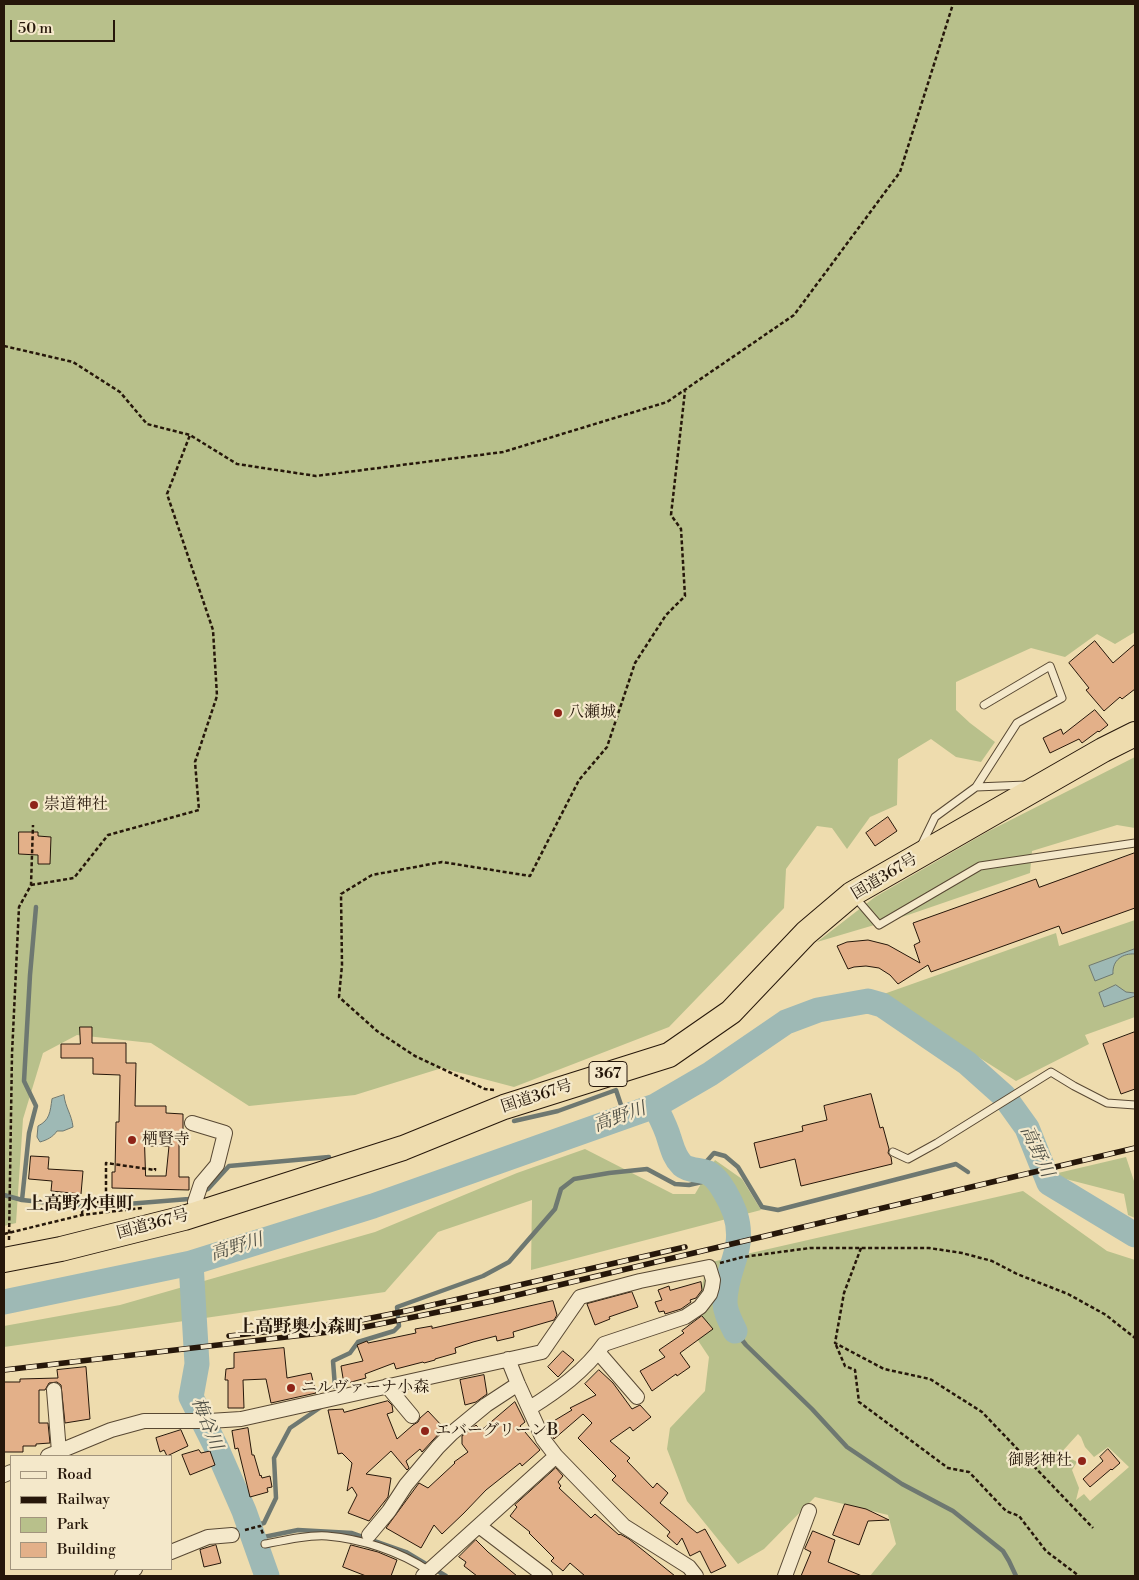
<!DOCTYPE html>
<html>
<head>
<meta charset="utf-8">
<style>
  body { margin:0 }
  #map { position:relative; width:1139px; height:1580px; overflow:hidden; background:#eedcae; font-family:"Libre Bodoni",serif }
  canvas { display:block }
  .frame { position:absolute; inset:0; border:5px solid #26170a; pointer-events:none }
  .legend { position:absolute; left:10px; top:1455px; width:162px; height:115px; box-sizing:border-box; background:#f4e8ca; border:1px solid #a2947d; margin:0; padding:6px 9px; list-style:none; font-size:15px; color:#26170a }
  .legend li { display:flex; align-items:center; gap:10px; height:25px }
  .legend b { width:25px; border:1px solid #a2947d }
  .scale { position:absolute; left:10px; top:20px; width:105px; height:22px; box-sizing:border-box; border:2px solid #26170a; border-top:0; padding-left:6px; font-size:15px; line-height:18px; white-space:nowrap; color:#26170a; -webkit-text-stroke:4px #f4e8ca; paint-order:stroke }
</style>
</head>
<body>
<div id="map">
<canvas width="1139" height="1580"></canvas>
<div class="frame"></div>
<ul class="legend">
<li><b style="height:6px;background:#f4e8ca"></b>Road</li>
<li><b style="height:6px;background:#26170a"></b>Railway</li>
<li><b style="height:14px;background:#b8c08b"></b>Park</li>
<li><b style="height:14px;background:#e3b089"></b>Building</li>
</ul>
<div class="scale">50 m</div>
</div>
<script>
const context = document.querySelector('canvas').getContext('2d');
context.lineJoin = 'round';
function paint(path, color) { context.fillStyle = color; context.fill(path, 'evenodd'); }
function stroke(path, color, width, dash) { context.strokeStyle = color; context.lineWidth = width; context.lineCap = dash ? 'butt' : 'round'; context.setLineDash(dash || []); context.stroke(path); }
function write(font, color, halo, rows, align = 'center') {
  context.font = font + ' "Libre Bodoni","Noto Serif JP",serif'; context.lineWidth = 4.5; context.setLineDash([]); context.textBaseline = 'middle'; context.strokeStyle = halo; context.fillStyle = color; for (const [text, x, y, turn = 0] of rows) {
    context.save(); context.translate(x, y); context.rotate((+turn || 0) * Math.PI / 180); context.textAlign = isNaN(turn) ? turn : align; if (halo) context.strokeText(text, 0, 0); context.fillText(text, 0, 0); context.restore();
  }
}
const green = new Path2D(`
  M4 4H1135V632L1115 644 1097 634 1065 657 1031 648 956 682V710L970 723 995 742 981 762 956 757 931 739 898 759 897 805 870 817 847 849 832 828 817 826 786 869 784 908 669 1027 514 1087 442 1068 355 1095 249 1106 151 1043 77 1035 43 1053 23 1119 16 1223 4 1226Z
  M1135 757V828L1117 825 1032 851 1030 873 908 915 817 942 875 897 987 832Z
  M1135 920V1017L1085 1035 1089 1044 1016 1081 881 995 1056 933 1059 946Z
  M585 1149 673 1194H695L715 1160 742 1179 761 1210 531 1270 532 1200 438 1232 385 1292 4 1347V1326L120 1305 375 1232 517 1173Z
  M1126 1157 1135 1184V1218L1128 1215 1124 1194 1058 1177V1173Z
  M1023 1191 1107 1251 1135 1260V1576H870L896 1544 888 1515 815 1497 764 1549 738 1564 687 1501 667 1449 670 1428 705 1391 709 1357 697 1339 701 1291 707 1263ZM1078 1434 1081 1437 1085 1447 1094 1457 1108 1447 1129 1467 1090 1501 1084 1494 1076 1500 1079 1488 1072 1470 1077 1462 1068 1457 1059 1455Z`);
const water = new Path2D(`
  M1135 949V954C1123 953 1112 960 1113 974L1095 981 1089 966Z
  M1116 985 1126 992 1135 993V996L1104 1007 1099 993Z
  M64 1095C65 1107 72 1115 73 1127L63 1131H57C53 1137 47 1140 40 1142L37 1137 38 1126C50 1120 50 1112 52 1099Z`);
const stream = new Path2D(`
  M514 1121 558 1111 616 1090 625 1117
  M201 1192 208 1189 229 1166 329 1157
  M4 1195 22 1200 90 1207 189 1199 192 1197
  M22 1200 29 1133 36 1106 24 1081 30 975 36 907
  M735 1331 746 1345 812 1409 847 1447 902 1484 953 1511 1003 1551 1009 1561 1016 1576
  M335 1387 333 1361 350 1353 358 1342 394 1331 399 1326 397 1307 483 1276 509 1262 555 1209 561 1189 574 1179 609 1173 647 1169 675 1184 689 1185 702 1182 706 1162 714 1153 725 1156 738 1167 762 1207 778 1210 956 1164 968 1172
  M232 1531 264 1523 276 1498 274 1458 290 1428 321 1407
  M254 1539 298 1530 352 1533 406 1552 446 1576`);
const river = new Path2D(`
  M655 1106C660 1116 666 1127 669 1138 672 1147 674 1157 682 1165 690 1172 702 1169 710 1174 720 1180 731 1202 735 1213 747 1250 725 1268 725 1302 725 1313 731 1322 735 1331
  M191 1263 197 1364 191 1397 216 1447 244 1511 267 1576
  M4 1302 191 1263 373 1206 655 1106 710 1074 786 1022 818 1010 868 1001 882 1005 967 1063 1004 1096 1027 1128 1049 1183 1135 1235`);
const building = new Path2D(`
  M1095 641 1113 663 1135 644V689L1122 699 1120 697 1104 711 1086 690 1089 688 1069 663Z
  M1095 710 1108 725 1099 732 1098 731 1082 743 1079 739 1050 753 1043 738 1061 729 1063 734Z
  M888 817 897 831 875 846 866 833Z
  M19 832H38V836L51 837 50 864H38V855L19 854Z
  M1135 853V908L1062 934 1059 926 931 972 928 965 898 984 890 975 879 968 866 966 854 967 848 969 837 946 847 942 868 940 888 945 920 963 914 945 920 942 913 923 1036 879 1039 887Z
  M80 1027H92V1043H126V1063H136L135 1106H166V1113L183 1114V1136H179V1177H189V1190L112 1188V1172H115L116 1122H119L120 1075 93 1074V1058H61V1044H80ZM145 1146H169L166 1176H146Z
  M1135 1032V1089L1121 1094 1103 1044Z
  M871 1094 880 1128 883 1127 889 1149 888 1153 891 1157 892 1164 801 1186 795 1159 760 1168 754 1143 803 1131 802 1126 827 1120 824 1106Z
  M31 1156 49 1157 48 1169 83 1171 81 1194 51 1191 52 1181 29 1179Z
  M701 1282 702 1290 696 1298 690 1300 691 1302 681 1309 665 1314 664 1311 659 1312 655 1302 662 1300 658 1290 669 1286 670 1290Z
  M632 1292 638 1307 609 1317 610 1319 595 1325 587 1304Z
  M553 1301 557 1315 554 1320 513 1332 514 1337 497 1341 496 1336 473 1342 455 1348 456 1353 435 1359V1360L424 1363 423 1362 396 1369 394 1363 365 1374 366 1378 344 1384 341 1366 363 1361 357 1345 367 1341 368 1343 416 1333 415 1329 432 1326V1328Z
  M702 1316 713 1329 680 1353 690 1367 677 1376 676 1374 652 1391 640 1371 665 1357 659 1350 684 1333 682 1331Z
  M284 1348 287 1378 311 1373 316 1393 271 1403 266 1379 243 1380 244 1408H228V1380H225L226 1369 234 1368V1353Z
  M563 1351 574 1360 558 1377 548 1367Z
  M86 1367 90 1419 65 1423 61 1385 57 1382 49 1383 45 1390H39V1423H48L50 1443 36 1444V1446H23V1452H4V1382H20V1379L58 1378 57 1370Z
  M599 1370 613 1383 632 1409 640 1405 651 1417 633 1431 630 1427 610 1441 630 1458 627 1461 653 1488 657 1483 668 1493 660 1503 697 1533 705 1529 726 1566 711 1573 700 1551 690 1556 682 1538 677 1545 667 1536 670 1532 612 1480 616 1476 578 1438 592 1423 583 1414 554 1439 547 1425 572 1410 570 1408 596 1395 585 1384Z
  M484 1375 487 1394 476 1402 465 1405 460 1380Z
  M388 1401 392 1405 393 1412 387 1414 397 1439 413 1425 418 1422 420 1418 428 1411 444 1428 422 1452 420 1449 406 1461 409 1468 407 1470 391 1451 366 1474 391 1478 388 1497 369 1521 348 1513 357 1495 352 1487 347 1491 352 1463 342 1453 338 1454 328 1410 343 1409 344 1412Z
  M515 1402 525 1422 520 1426 540 1450 522 1466 520 1463 486 1490 464 1513 442 1534 434 1525 421 1548 386 1528 419 1483 428 1488 455 1463 454 1462 468 1452 462 1444V1436L476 1425 481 1430Z
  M248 1428 252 1455H254L260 1476 261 1475 262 1478 270 1476 272 1487 267 1488 268 1492 250 1497 238 1448 235 1449 232 1431Z
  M181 1430 188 1446 167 1456 164 1450 160 1452 156 1438Z
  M1108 1449 1120 1463 1112 1470 1111 1469 1090 1487 1083 1479 1103 1461 1100 1457Z
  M199 1450 201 1453 210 1451 215 1465 190 1475 182 1455Z
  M556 1468 563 1476 558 1482 561 1486 559 1488 591 1518 595 1514 619 1535 620 1534 629 1539 675 1576H585L570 1563 563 1571 551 1561 554 1558 529 1533 530 1532 510 1516 517 1507 515 1505Z
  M845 1504 866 1509 889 1520 868 1521 859 1545 833 1535Z
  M813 1531 835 1540 828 1562 862 1576H801L811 1552 805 1549Z
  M476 1540 488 1552 517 1576H477L464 1566 466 1562 459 1557Z
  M216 1545 221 1563 204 1567 200 1550Z
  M351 1545 378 1552 397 1560 391 1576H366L343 1567Z`);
const path = new Path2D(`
  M4 346 73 362 120 392 147 424 190 435 237 464 316 476 503 452 667 402 794 315 900 172 953 4
  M31 885 74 878 108 835 199 810 195 762 217 696 213 630 167 494 190 435
  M494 1090 485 1089 415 1056 377 1031 339 997 342 965 341 894 372 875 442 862 530 876 579 780 607 747 635 663 666 615 685 596 681 529 671 515 685 391
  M82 1214 83 1202H106V1163L155 1170V1168
  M4 1234 82 1215 142 1208
  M9 1240 12 1054 19 907 31 885 33 825
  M861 1248 844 1293 835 1343 884 1369 930 1379 982 1412 1093 1528
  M720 1263 743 1257 810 1248H929L962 1253 992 1261 1017 1274 1068 1294 1106 1315 1135 1338
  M836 1345 845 1366 855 1370 859 1402 948 1468 969 1472 1006 1511 1019 1516 1046 1551 1079 1576
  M245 1530 260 1526 263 1534`);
const lane = new Path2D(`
  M976 787 1026 785
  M921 846 935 817 976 787 1017 723 1062 698 1050 666 984 705
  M854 896 879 925 980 866 1135 843
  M893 1152 908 1159 937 1143 1051 1072 1074 1086 1107 1103 1135 1105
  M265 1544C285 1540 307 1535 327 1536 362 1539 399 1551 429 1571`);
const street = new Path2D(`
  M192 1123 225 1133 217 1165 201 1184 195 1202 197 1213
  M598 1352 637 1397
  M508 1359 518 1384 543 1439 556 1456 624 1526 689 1567 696 1576
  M387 1386 412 1416
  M54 1390 59 1452
  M48 1456 111 1430 144 1421H209L241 1419 542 1352 580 1297 640 1281 709 1267 713 1280 712 1287 710 1294 700 1307 685 1317 604 1344C585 1371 557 1391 530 1408
  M4 1475 11 1472
  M479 1526 545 1576
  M369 1535 389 1511 406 1485 438 1447 452 1433 486 1405 518 1384
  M171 1552 208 1537 232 1535
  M122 1576 135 1569
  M423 1576 556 1456
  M785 1576 809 1511`);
const highway = new Path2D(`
  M4 1260 61 1249 184 1218 403 1148 504 1107 669 1055 731 1012 806 933 852 894 1103 750 1135 734`);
const rail = new Path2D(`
  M229 1336 351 1322 406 1311 685 1247
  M4 1370 355 1329 492 1301 1135 1148`);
const markers = [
  [558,713,5,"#8f2418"],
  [34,805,5,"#8f2418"],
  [132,1140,5,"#8f2418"],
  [291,1388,5,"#8f2418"],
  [425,1431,5,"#8f2418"],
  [1082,1461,5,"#8f2418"]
];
const shields = [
  [608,1074,38]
];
const shieldNames = [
  ["367",608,1074]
];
const poiNames = [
  ["八瀬城",568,713],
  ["崇道神社",44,805],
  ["栖賢寺",142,1140],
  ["ニルヴァーナ小森",301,1388],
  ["エバーグリーンB",435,1431],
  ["御影神社",1072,1461,"right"]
];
const streetNames = [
  ["国道367号",885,877,-31],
  ["国道367号",537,1097,-18],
  ["国道367号",153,1225,-15]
];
const waterNames = [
  ["高野川",620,1118,-20],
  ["高野川",1036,1152,65],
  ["高野川",237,1248,-17],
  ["梅谷川",206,1424,68]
];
const neighbourhoodNames = [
  ["上高野水車町",80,1205],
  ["上高野奥小森町",300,1328]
];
paint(green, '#b8c08b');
paint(water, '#9eb9b5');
stroke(water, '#6e7871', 1);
stroke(stream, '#6e7871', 4.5);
stroke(river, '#9eb9b5', 25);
paint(building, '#e3b089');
stroke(building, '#26170a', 1);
stroke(lane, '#584833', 9);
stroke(street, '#584833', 16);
stroke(highway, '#26170a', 26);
stroke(path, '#26170a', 2.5, [4, 2.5]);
stroke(lane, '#f4e8ca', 7);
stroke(street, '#f4e8ca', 14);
stroke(highway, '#eedcae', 24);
stroke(rail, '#26170a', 5.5);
stroke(rail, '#f4e8ca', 4, [11]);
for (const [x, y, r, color] of markers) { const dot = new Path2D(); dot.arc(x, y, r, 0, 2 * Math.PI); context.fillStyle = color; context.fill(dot); stroke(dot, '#f4e8ca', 2); }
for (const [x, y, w] of shields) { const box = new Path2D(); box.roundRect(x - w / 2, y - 12.5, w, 25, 4); context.fillStyle = '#f4e8ca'; context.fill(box); stroke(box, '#26170a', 1); }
write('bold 15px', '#26170a', null, shieldNames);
write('16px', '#26170a', '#f4e8ca', poiNames, 'left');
write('16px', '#26170a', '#f4e8ca', streetNames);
write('italic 18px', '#505046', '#f4e8ca', waterNames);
write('bold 18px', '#26170a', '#f4e8ca', neighbourhoodNames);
</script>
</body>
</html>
